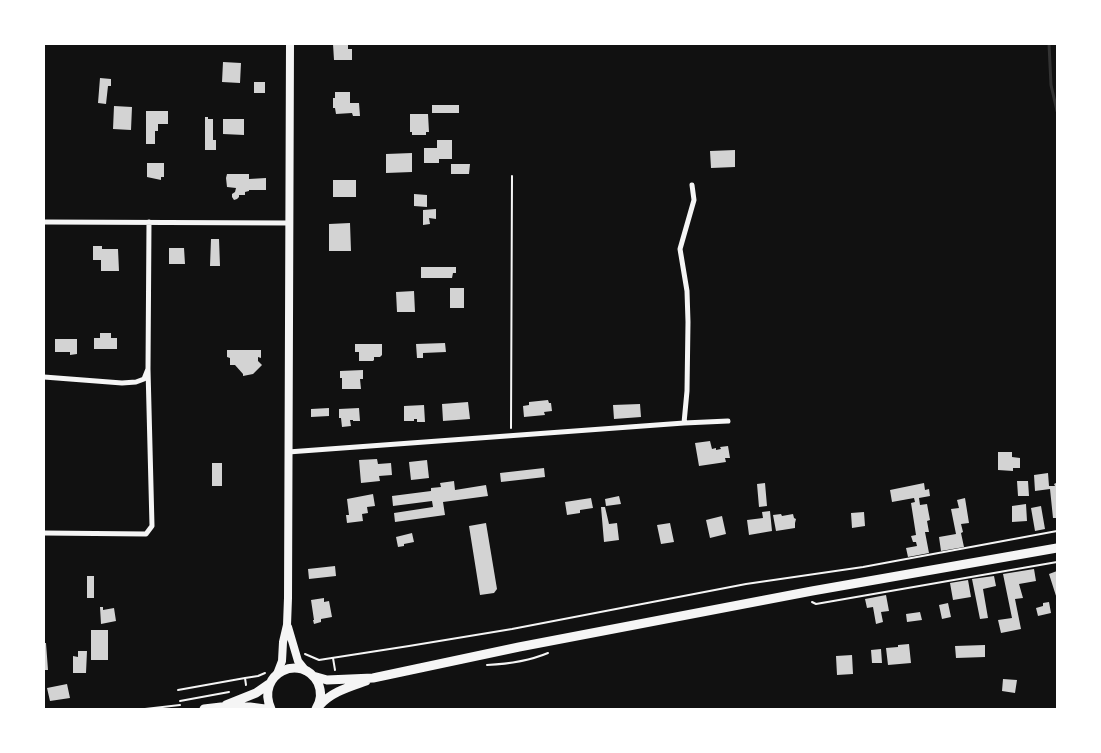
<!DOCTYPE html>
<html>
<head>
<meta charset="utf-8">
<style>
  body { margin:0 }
  #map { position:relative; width:1101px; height:753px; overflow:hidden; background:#111; font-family:"Archivo Narrow",sans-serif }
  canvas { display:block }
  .frame { position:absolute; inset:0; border:45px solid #fff; pointer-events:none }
</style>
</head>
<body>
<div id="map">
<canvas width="1101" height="753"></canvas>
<div class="frame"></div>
</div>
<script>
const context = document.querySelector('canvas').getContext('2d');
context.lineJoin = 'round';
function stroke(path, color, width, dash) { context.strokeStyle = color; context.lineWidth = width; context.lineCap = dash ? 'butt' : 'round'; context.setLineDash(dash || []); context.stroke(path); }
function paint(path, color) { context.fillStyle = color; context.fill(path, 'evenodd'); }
const stream = new Path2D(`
  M1049 44 1051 85 1057 111`);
const building = new Path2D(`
  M333 44H348V49H352V60H334Z
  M223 62 241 63 240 83 222 82Z
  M100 78 111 79V86H108L106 104 98 103Z
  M254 82H265V93H254Z
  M335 92H350V103H359L360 116H353L352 113 336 114 335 108H333V98H335Z
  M432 105H459V113H432Z
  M114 106 132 107 131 130 113 129Z
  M146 111H168V124H158V131H155V144H146Z
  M410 114H428L429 132H426V135H412V132H410Z
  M205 117H208V119H213V140H216V150H205Z
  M223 119H244V135L223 134Z
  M437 140H452V159H439V163H424V148H437Z
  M735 150V167L711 168 710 151Z
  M412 153V172L386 173V154Z
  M147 163H164V177H161V180L147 177Z
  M451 164H470L469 174H451Z
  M227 174H249V179L266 178V190H249V191L245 192V195H239V197L237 199 234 200 232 197V194L235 192 236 188 227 187 226 178Z
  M333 180H356V197H333Z
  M414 194 427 195V207L414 206Z
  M436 209V219L429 218 430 224 423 225V210Z
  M350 223 351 251H329V224Z
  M211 239H219L220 266H210Z
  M93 246H102V249H118L119 271H101V260H93Z
  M169 248H184L185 264H169Z
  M421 267H456V273H453L452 278H421Z
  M450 288H464V308H450Z
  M414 291 415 312H397L396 292Z
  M100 333H111V338H117V349H94V338H100Z
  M55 339H77V354L70 355V352H55Z
  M445 343 446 352 423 353V358H417L416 344Z
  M355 344H382V355L380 357H374V360L373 361H359V352H355Z
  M227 350H261V358L258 357V361L262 365 253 374 243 376V374L235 365H230V358L227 357Z
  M363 370V379H360L361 389H342V378H340V371Z
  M548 400 549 403H551L552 411 544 412 545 415 524 417 523 406 529 405V402Z
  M468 402 470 419 443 421 442 404Z
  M640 404 641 417 614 419 613 405Z
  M424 405 425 422H417V419H414V421H404V406Z
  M329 408V416L311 417V409Z
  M359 408 360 421H353V420H350L351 426 342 427 341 418H339V409Z
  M710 441 712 449 716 448V450L721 449 720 447 728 446 730 458H725L726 462 699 466 695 443Z
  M998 452H1012V457L1020 458V468H1013V471L998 470Z
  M377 459 378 464 391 463 392 475 379 476 380 481 361 483 359 460Z
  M427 460 429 478 411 480 409 462Z
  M212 463H222V486H212Z
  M544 468 545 477 501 482 500 473Z
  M1048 473 1049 486H1055L1054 484 1056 483 1057 518H1053L1050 489 1035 491 1034 475Z
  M454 481 455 490 486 485 488 496 443 502 445 515 395 522 394 513 433 507 432 501 393 506 392 496 431 491V488L441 487 440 483Z
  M1017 481H1028L1029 496H1018Z
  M765 483 767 506 759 507 757 484Z
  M924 483 925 490 929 489 930 496 919 498 920 505 927 504 930 520 927 521 929 532H925L929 553 908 557 906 548 917 546 916 542H913L911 536 916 535 911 503 915 502 914 498 892 502 890 490Z
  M373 494 375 506 367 507 368 513 362 514 363 521 347 523 346 515H349L347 499Z
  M619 496 621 504 606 506 605 499Z
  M591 498 593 508 580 510V513L567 515 565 502Z
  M965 498 969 523 961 524 963 532 961 533 964 547 941 551 939 537 956 534 951 509 959 508 957 500Z
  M1026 504 1027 521 1012 522V506Z
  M1041 506 1045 529 1035 531 1031 508Z
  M601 507H605L609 524 617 523 619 540 604 542Z
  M770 511 772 531 749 535 747 520 763 518 762 512Z
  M864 512 865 526 852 528 851 513Z
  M781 514 782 516 793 514 794 518 796 519 795 523V528L776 531 773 515Z
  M722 516 726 534 710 538 706 520Z
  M486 523 497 589 494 593 480 595 469 526Z
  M670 523 674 542 661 544 657 525Z
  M412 533 414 542 404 544V546L398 547 396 537Z
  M335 566 336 576 309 579 308 569Z
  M1034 569 1036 581 1019 584 1023 598 1015 599 1021 629 1001 633 998 620 1012 618 1003 574Z
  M1057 571V599L1049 574Z
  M87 576H94V598H87Z
  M994 576 996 586 983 589 988 618 980 619 972 579Z
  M968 580 971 597 953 600 950 583Z
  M886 595 889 611 881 612 883 622 876 624 873 607 867 608 865 599Z
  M324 598V602L329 601 332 617 321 619V622L314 624 313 620H314L311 600Z
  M1049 602 1051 613 1038 616 1036 608 1043 606V603Z
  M948 603 951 617 942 619 939 605Z
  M100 607H103V610L114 608 116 621 101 624Z
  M920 612 922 620 907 622 906 614Z
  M91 630H108V660H91Z
  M44 643H46L48 670H44Z
  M909 644 911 663 888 665 886 648 898 647V645Z
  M985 645V657L956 658 955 646Z
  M881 649 882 663H872L871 650Z
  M78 651H87L86 673H73V656L78 657Z
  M852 655 853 674 837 675 836 656Z
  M1003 679 1017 680 1015 693 1002 691Z
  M67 684 70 698 50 701 47 688Z`);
const path = new Path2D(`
  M511 428 512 176
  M812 602 816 604 1057 562
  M305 654 319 660 409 646 512 629 746 584 863 567 1057 531
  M333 658 335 670
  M487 665C507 664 529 661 548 653
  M246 685 245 678 258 676 265 673
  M178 690 245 678
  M180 701 229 692
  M145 709 180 705`);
const minor = new Path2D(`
  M44 222 290 223
  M44 377 122 383 136 382 144 379 148 369 149 222
  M684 423 687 391 688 322 687 291 680 249 694 200 692 185
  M288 452 684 423 728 421
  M44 533 146 534 152 526 148 369`);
const tertiary = new Path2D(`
  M288 627 298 661 306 671
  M277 674 282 661 283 642 287 625 288 598 290 44`);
const secondary = new Path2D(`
  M313 676 327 680 373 678 519 647 812 591 1057 548
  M226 705 256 693 269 684
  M319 706C331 692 349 687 366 681
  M204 709 221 707H250L265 709
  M271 709C255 673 302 652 318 683 322 692 321 701 316 709`);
stroke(stream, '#333', 3);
paint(building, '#d3d3d3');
stroke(path, '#f5f5f5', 2);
stroke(minor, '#f5f5f5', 5);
stroke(tertiary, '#f5f5f5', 8);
stroke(secondary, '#f5f5f5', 9);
</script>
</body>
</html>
